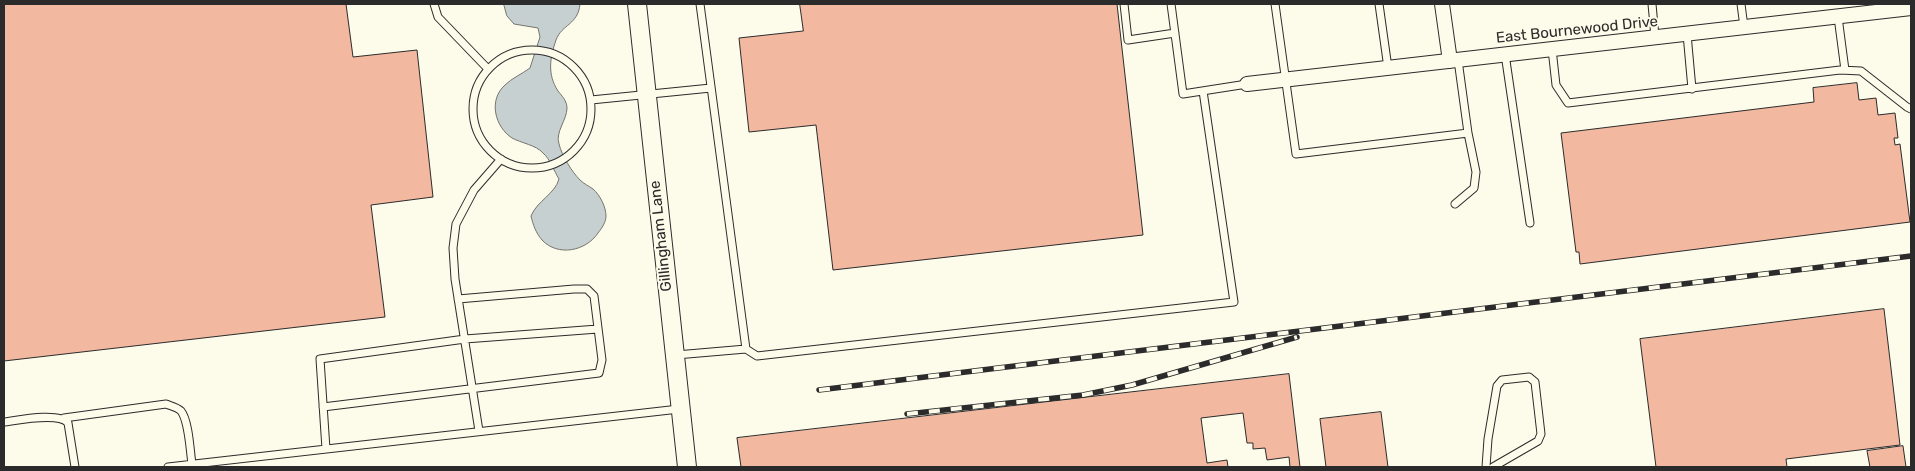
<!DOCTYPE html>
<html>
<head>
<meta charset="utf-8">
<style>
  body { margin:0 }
  #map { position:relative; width:1915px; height:471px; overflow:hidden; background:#fdfbea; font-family:Rubik,sans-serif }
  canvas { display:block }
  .frame { position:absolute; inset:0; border:5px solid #2b2b2b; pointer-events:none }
</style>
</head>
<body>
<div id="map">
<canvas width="1915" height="471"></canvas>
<div class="frame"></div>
</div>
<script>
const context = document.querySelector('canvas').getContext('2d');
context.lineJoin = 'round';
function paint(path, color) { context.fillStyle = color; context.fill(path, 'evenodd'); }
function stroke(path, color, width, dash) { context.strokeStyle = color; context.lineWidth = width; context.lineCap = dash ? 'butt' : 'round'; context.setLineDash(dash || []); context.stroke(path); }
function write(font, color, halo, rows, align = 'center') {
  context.font = font + ' Rubik,sans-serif'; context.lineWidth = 4; context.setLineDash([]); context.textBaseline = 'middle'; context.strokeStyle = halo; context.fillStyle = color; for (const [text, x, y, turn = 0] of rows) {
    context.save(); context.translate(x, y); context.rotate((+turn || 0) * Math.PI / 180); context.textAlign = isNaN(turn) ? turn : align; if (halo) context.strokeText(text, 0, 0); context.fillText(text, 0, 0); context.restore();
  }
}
const water = new Path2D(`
  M504 4H580C578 25 562 24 556 40 550 58 547 74 558 91 562 96 567 101 567 108 567 120 555 132 559 144 562 156 572 172 580 180 584 184 589 186 593 189 600 195 606 207 606 216 606 222 602 228 598 233 586 251 558 257 542 240 536 233 533 225 531 216 537 201 555 194 559 179 554 171 550 159 543 153 536 145 521 143 512 138 495 127 488 100 505 85 512 78 522 74 530 68L540 37 538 28 514 24 507 16Z`);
const building = new Path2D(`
  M4 4H346L353 57 417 50 433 197 371 205 385 317 4 361Z
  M800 4H1117L1143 235 833 270 816 125 749 132 739 38 803 31Z
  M1857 83 1859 100 1876 98 1878 115 1895 113 1898 138H1894L1895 145 1900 144 1910 222 1580 264 1579 252H1576L1561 133 1814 102 1813 88Z
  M1884 309 1900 445 1786 459 1787 467H1656L1640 339Z
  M1289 374 1300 467H1290L1289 457 1267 460 1265 448 1253 449V443H1247L1243 413 1201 418 1207 463 1227 460 1228 467H741L737 438Z
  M1381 412 1388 467H1326L1320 419Z
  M1903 446 1906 467H1870L1867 451Z`);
const service = new Path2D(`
  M434 4 438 17 488 69
  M700 4 746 349
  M1124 4 1128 40 1175 33
  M1171 4 1183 94 1247 84
  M1275 4 1296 154 1468 133 1458 60
  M1379 4 1388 68
  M1652 4 1655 37
  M1741 4 1744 27
  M1838 17 1845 70
  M1687 34 1692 89
  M1552 49 1556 85 1568 103 1840 70 1861 71 1907 107 1911 109
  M473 109a59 59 0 1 1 118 0a59 59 0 1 1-118 0Z
  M1505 54 1530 223
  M591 100 711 88
  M1455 204 1474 188 1476 172 1468 133
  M676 355 746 349 757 356 1234 302 1203 91
  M323 407 599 373 602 360 594 296 587 289H574L458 299
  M64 418 166 404C171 406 177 407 181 411 189 421 190 451 192 464
  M4 422C19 420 59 412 68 423L75 467
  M479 431 455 279 453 248 456 224 474 190 501 159
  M326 449 320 359 465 339 598 329
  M168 467 679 409
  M1486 467 1488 439 1497 386 1502 380 1529 377 1535 382 1541 434 1538 441 1493 467`);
const minor = new Path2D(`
  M1442 4 1450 61
  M1247 84 1911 8`);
const tertiary = new Path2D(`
  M637 4 687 467`);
const rail = new Path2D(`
  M819 390 1911 256
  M907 414 1083 395 1132 385 1297 337`);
const streetNames = [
  ["East Bournewood Drive",1577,30,-6],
  ["Gillingham Lane",661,236,-96]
];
paint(water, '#c7d0d0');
stroke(water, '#74746e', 1);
paint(building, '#f2b8a0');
stroke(building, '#2b2b2b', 1);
stroke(service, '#2b2b2b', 9);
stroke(minor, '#2b2b2b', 16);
stroke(tertiary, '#2b2b2b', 20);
stroke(service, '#fdfbea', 7);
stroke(minor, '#fdfbea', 14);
stroke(tertiary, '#fdfbea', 18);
stroke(rail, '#2b2b2b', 5.5);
stroke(rail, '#fdfbea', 4, [11]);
write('15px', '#2b2b2b', '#fdfbea', streetNames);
</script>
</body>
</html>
